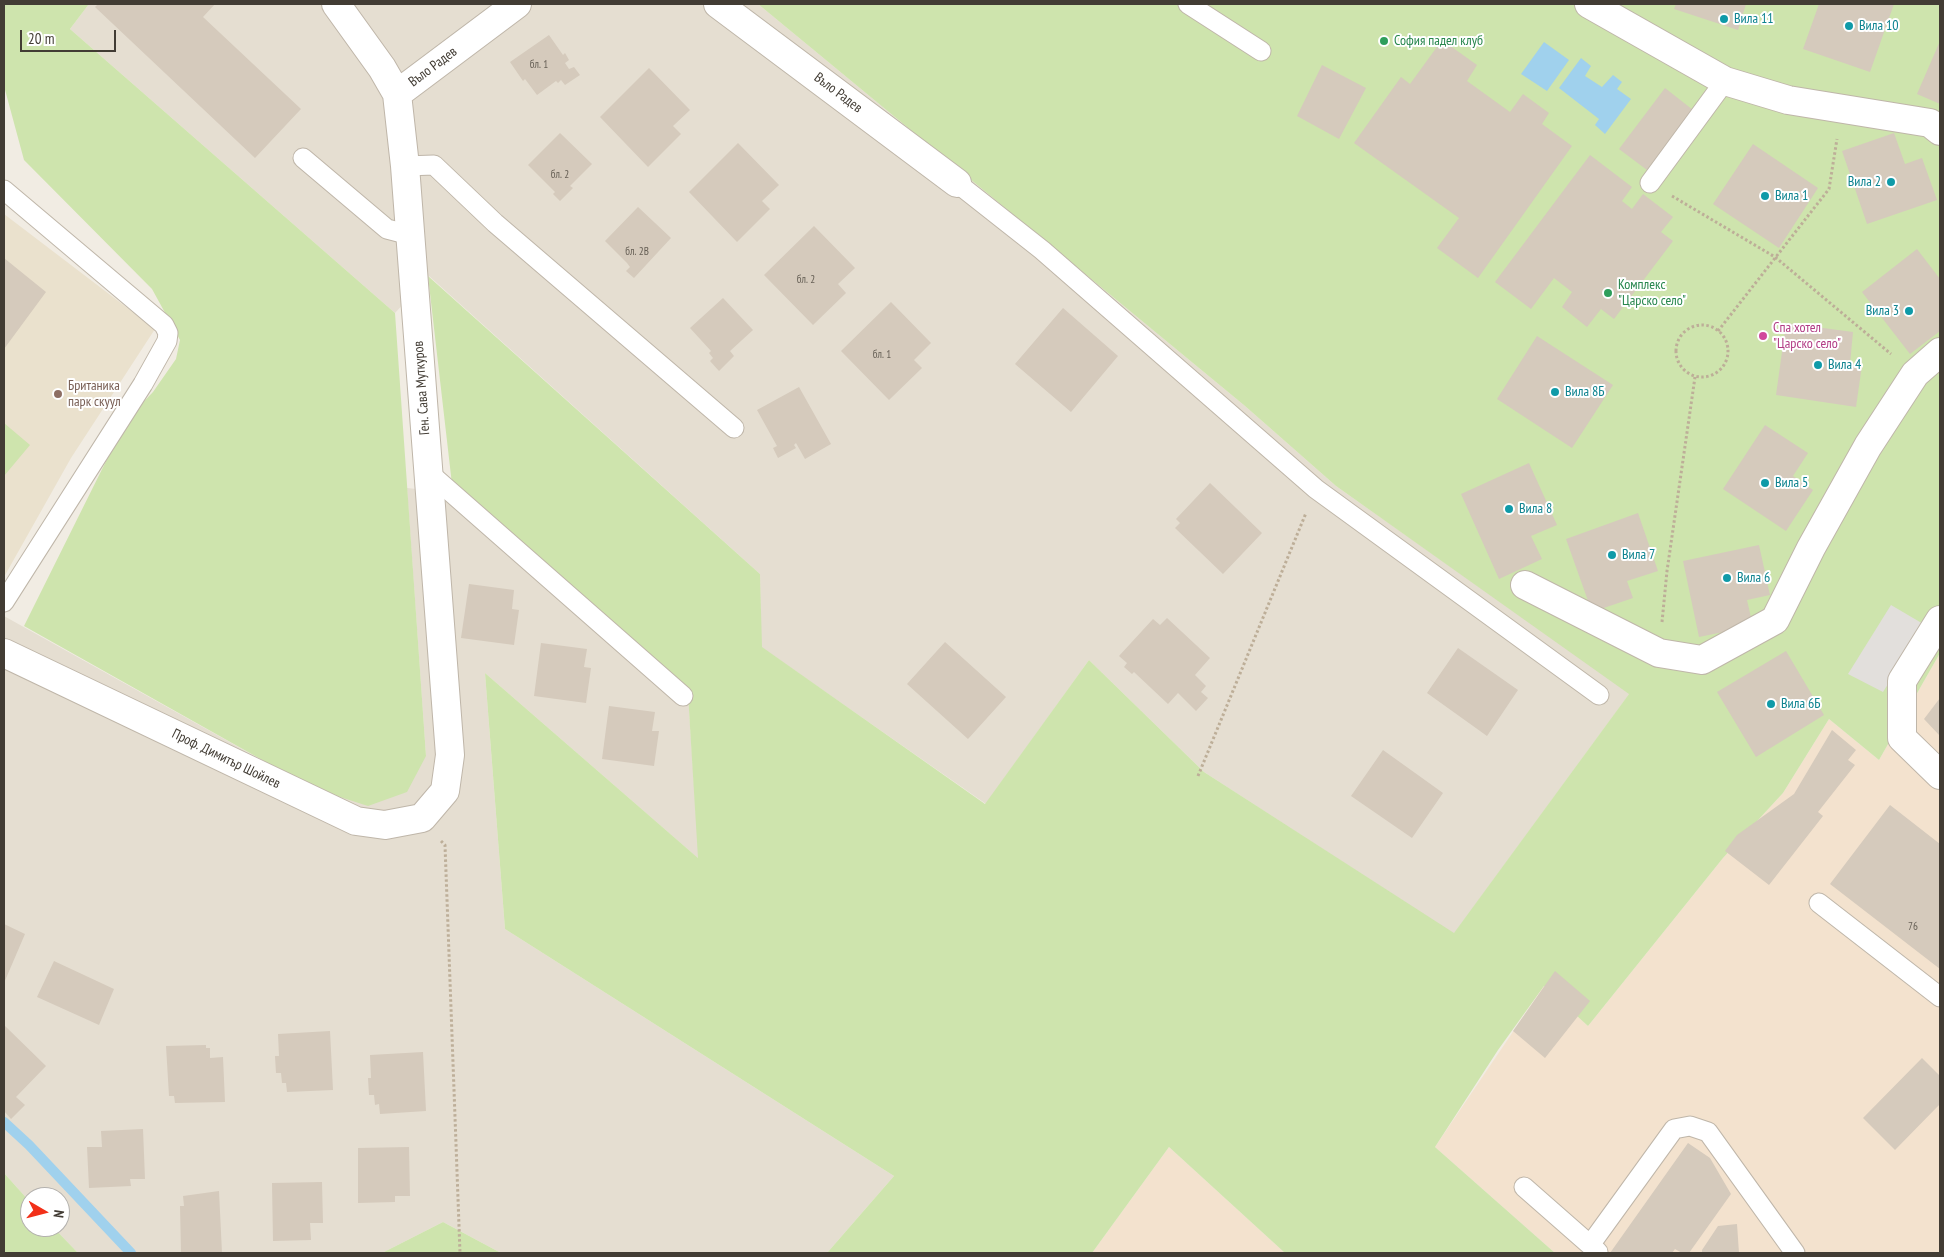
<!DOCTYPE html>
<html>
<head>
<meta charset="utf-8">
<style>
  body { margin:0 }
  #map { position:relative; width:1944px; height:1257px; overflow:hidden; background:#f1ece3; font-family:"PT Sans Narrow",sans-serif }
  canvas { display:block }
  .frame { position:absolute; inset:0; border:5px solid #423c34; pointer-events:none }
  .north { position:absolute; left:20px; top:1187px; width:50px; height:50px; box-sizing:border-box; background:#fff; border:1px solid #b3b1ae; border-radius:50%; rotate:98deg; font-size:14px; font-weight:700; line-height:20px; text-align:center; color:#423c34 }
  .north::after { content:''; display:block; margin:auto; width:18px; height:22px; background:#f23019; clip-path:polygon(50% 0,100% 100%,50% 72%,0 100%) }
  .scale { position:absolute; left:20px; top:30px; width:96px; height:22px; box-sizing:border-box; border:2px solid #423c34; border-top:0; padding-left:6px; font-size:15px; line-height:18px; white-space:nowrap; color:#423c34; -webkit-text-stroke:4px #fff; paint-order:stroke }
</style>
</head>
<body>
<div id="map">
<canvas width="1944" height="1257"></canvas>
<div class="frame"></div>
<div class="north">N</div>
<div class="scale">20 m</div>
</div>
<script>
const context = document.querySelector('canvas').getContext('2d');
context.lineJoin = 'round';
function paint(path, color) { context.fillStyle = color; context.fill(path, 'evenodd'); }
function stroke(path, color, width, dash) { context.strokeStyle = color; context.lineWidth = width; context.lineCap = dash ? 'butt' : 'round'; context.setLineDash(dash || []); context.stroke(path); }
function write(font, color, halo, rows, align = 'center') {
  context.font = font + ' "PT Sans Narrow",sans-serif'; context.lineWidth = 4; context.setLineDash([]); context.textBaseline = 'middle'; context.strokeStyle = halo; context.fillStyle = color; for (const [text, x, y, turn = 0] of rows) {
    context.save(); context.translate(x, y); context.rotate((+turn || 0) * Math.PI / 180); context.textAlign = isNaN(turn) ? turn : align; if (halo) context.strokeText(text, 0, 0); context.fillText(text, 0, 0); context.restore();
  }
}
const residential = new Path2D(`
  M89 4H758L1245 406 1336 486 1630 693 1454 934 1204 772 1089 660 986 804 761 647 760 574 429 276 395 313 70 29Z
  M407 488 453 493 688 694 699 859 485 673 505 929 894 1176 827 1253H501L443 1222 382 1253H78L53 1227H60V1197H30V1202L4 1173V616L312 788 426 756Z`);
const commercial = new Path2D(`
  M1940 653V1253H1555L1435 1147 1544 986 1588 1026 1723 858 1783 793 1829 719 1879 760Z
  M1169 1147 1285 1253H1092Z`);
const education = new Path2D(`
  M4 214 155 329 71 458 4 577Z`);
const green = new Path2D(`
  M4 4H89L70 29 395 313 426 756 407 792 368 806 312 788 24 626 127 419 153 392 176 359 180 340 152 289 24 160 4 86Z
  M758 4H1940V653L1879 760 1829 719 1783 793 1723 858 1588 1026 1544 986 1498 1050 1435 1147 1555 1253H1285L1169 1147 1092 1253H827L894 1176 505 929 485 673 698 858 688 694 453 493 428 276 760 574 762 647 985 804 1089 660 1204 772 1454 933 1629 694 1336 486 1245 406Z
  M4 423 30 445 4 476Z
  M4 1173 30 1202V1227H53L78 1253H4Z
  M443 1222 501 1253H382Z`);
const parking = new Path2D(`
  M1891 605 1925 625 1883 692 1848 674Z`);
const water = new Path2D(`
  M1544 42 1569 60 1547 91 1521 74Z
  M1581 58 1591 66 1585 76 1602 87 1613 75 1622 82 1617 89 1631 99 1605 134 1595 125 1599 119 1559 88Z`);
const stream = new Path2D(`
  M4 1122 29 1145 131 1253`);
const building = new Path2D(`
  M98 4H215L203 17 301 109 255 158 95 7Z
  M1676 4H1746L1738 30 1674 9Z
  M1819 4H1894L1870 72 1803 49Z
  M549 35 563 55 565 53 569 60 565 63 569 69 574 67 580 75 565 85 561 80 558 83 556 81 537 95 525 79 523 81 510 62Z
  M1442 40 1477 65 1467 81 1510 112 1523 94 1549 113 1542 124 1572 146 1478 278 1437 248 1459 218 1354 143 1401 77 1410 84Z
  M1940 41V104L1917 94Z
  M1322 65 1366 88 1339 139 1297 116Z
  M649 68 690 110 673 126 681 134 648 167 600 117Z
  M1665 88 1693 110 1647 170 1619 149Z
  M560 133 592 164 570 186 573 188 560 201 553 194 555 192 528 165Z
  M1894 133 1905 164 1922 158 1937 200 1867 224 1842 151Z
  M738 143 779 185 762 201 770 209 737 242 689 192Z
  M1753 144 1818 188 1779 248 1713 204Z
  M1590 155 1632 187 1622 201 1632 209 1643 194 1673 217 1661 232 1673 241 1614 319 1601 309 1587 327 1562 307 1572 292 1554 278 1531 309 1495 282Z
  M638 207 671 238 634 278 626 271 630 267 627 263 605 241Z
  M814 226 855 268 838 284 846 293 813 325 764 275Z
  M1917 249 1940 279V331L1910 354 1862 292Z
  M4 258 46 292 4 349Z
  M723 298 753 330 730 351 734 356 719 371 710 361 713 358 709 353 711 351 690 328Z
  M891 302 931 343 914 360 922 368 889 400 841 351Z
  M1063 308 1118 356 1071 412 1015 364Z
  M1786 323 1853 332 1850 364 1862 365 1856 407 1776 395Z
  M1537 336 1613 385 1572 448 1497 399Z
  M799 387 831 444 805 459 796 443 794 445 796 448 778 458 773 448 777 446 757 410Z
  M1765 425 1808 453 1793 476 1813 490 1786 531 1723 489Z
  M1529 463 1557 525 1531 536 1542 559 1499 579 1461 494Z
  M1210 483 1262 533 1223 574 1175 528 1180 523 1176 519Z
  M1638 513 1658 571 1627 581 1633 598 1592 612 1566 539Z
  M1759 545 1770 595 1747 600 1753 626 1699 637 1683 561Z
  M469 584 514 590 512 609 519 610 514 645 461 638Z
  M1167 618 1210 658 1195 675 1206 686 1201 692 1208 698 1196 711 1178 693 1168 704 1134 672 1132 674 1124 667 1127 663 1119 656 1153 619 1160 625Z
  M945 642 1006 697 968 739 907 684Z
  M541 643 587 649 584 667 591 668 586 703 534 696Z
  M1458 648 1518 690 1487 736 1427 693Z
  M1786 651 1824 715 1756 757 1717 692Z
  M1940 698V736L1924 719Z
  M609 706 655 712 652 731H659L654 766 602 759Z
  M1832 730 1856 750 1848 760 1855 765 1818 812 1823 816 1769 885 1725 851 1737 835 1794 794Z
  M1383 750 1443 793 1412 838 1351 796Z
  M1890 805 1940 844V969L1830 884Z
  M4 924 25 934 4 983Z
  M54 961 114 989 99 1025 37 997Z
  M1555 971 1590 1001 1545 1058 1513 1031Z
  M4 1025 46 1066 16 1097 25 1105 11 1119 4 1111Z
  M330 1031 333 1090 287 1092 286 1083H282L281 1073H276L275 1056H279L278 1034Z
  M206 1045V1048H210V1058L223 1057 225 1102 175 1103 174 1096H169L166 1046Z
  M423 1052 426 1111 380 1114 379 1104 375 1105 374 1095H369L368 1078H371L370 1055Z
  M1922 1058 1940 1076V1104L1895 1150 1863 1118Z
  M143 1129 145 1179H130L131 1186 89 1188 87 1147H102L101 1131Z
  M1688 1143 1710 1158 1731 1194 1689 1253H1682L1675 1249 1672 1253H1610Z
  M409 1147 410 1196H395V1202L358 1203V1148Z
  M322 1182 323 1223H310L311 1240 273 1241 272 1183Z
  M219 1191 222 1253H181L180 1206H184L183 1196Z
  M1737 1224 1739 1253H1702V1250L1718 1226Z`);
const path = new Path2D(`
  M1672 196 1775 257 1891 354
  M1676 351a26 26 0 1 1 52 0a26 26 0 1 1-52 0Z
  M1718 331 1829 189 1837 139
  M1662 622 1667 571 1695 377
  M1198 776 1306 513
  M441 841 445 845 460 1253`);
const lane = new Path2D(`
  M1188 4 1261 51
  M303 158 387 229 410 235
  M405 166 434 165 495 223 734 428
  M957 183 1042 250 1316 489 1599 695
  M1650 183 1725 81
  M4 190 164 325 168 333 167 341 143 384 4 602
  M428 472 683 696
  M1819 903 1940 997
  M1524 1187 1598 1252
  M1590 1245 1674 1129 1690 1126 1708 1132 1795 1253`);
const street = new Path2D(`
  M718 4 957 183
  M1589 4 1725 81 1788 100 1930 123 1940 131
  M397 94 517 4
  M1525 585 1659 653 1702 660 1775 620 1811 548 1868 446 1915 374 1940 352
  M1940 620 1902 681V738L1940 775
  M4 653 356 821 385 825 422 818 445 791 450 755 405 166 397 94 382 68 336 4`);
const markers = [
  [1724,19,5,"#0f9aa8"],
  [1849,26,5,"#0f9aa8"],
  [1384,41,5,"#2e9e5b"],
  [1891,182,5,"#0f9aa8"],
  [1765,196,5,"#0f9aa8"],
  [1608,293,5,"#2e9e5b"],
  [1909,311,5,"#0f9aa8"],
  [1763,336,5,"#d1479c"],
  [1818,365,5,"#0f9aa8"],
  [1555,392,5,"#0f9aa8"],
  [58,394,5,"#8d6e63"],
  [1765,483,5,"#0f9aa8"],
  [1509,509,5,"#0f9aa8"],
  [1612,555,5,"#0f9aa8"],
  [1727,578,5,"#0f9aa8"],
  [1771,704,5,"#0f9aa8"]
];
const numberNames = [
  ["бл. 1",539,65],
  ["бл. 2",560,175],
  ["бл. 2В",637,252],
  ["бл. 2",806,280],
  ["бл. 1",882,355],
  ["76",1913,927]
];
const cultureNames = [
  ["Вила 11",1734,19],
  ["Вила 10",1859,26],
  ["Вила 2",1881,182,"right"],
  ["Вила 1",1775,196],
  ["Вила 3",1899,311,"right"],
  ["Вила 4",1828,365],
  ["Вила 8Б",1565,392],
  ["Вила 5",1775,483],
  ["Вила 8",1519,509],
  ["Вила 7",1622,555],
  ["Вила 6",1737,578],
  ["Вила 6Б",1781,704]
];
const leisureNames = [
  ["София падел клуб",1394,41],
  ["Комплекс",1618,285],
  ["\"Царско село\"",1618,301]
];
const streetNames = [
  ["Въло Радев",433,67,-37],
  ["Въло Радев",838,93,37],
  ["Ген. Сава Муткуров",422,388,-94],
  ["Проф. Димитър Шойлев",226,759,26]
];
const hotelNames = [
  ["Спа хотел",1773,328],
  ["\"Царско село\"",1773,344]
];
const educationNames = [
  ["Британика",68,386],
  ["парк скуул",68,402]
];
paint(residential, '#e5ded1');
paint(commercial, '#f3e2ce');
paint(education, '#eae1cd');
paint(green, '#cee4ad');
paint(parking, '#e2dfdc');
paint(water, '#a0d1ed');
stroke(stream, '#a0d1ed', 10);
paint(building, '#d5cabc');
stroke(lane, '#bfb6a9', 21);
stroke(street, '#bfb6a9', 30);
stroke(path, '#bdae98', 3, [2.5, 2.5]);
stroke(lane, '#fff', 19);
stroke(street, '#fff', 28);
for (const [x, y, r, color] of markers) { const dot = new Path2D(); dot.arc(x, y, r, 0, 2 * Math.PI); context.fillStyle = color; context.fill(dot); stroke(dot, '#fff', 2); }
write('11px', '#676056', null, numberNames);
write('14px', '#0d838f', '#fff', cultureNames, 'left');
write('14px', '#27864d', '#fff', leisureNames, 'left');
write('14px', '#423c34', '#fff', streetNames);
write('14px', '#b23c85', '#fff', hotelNames, 'left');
write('14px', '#785e54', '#fff', educationNames, 'left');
</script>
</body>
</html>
